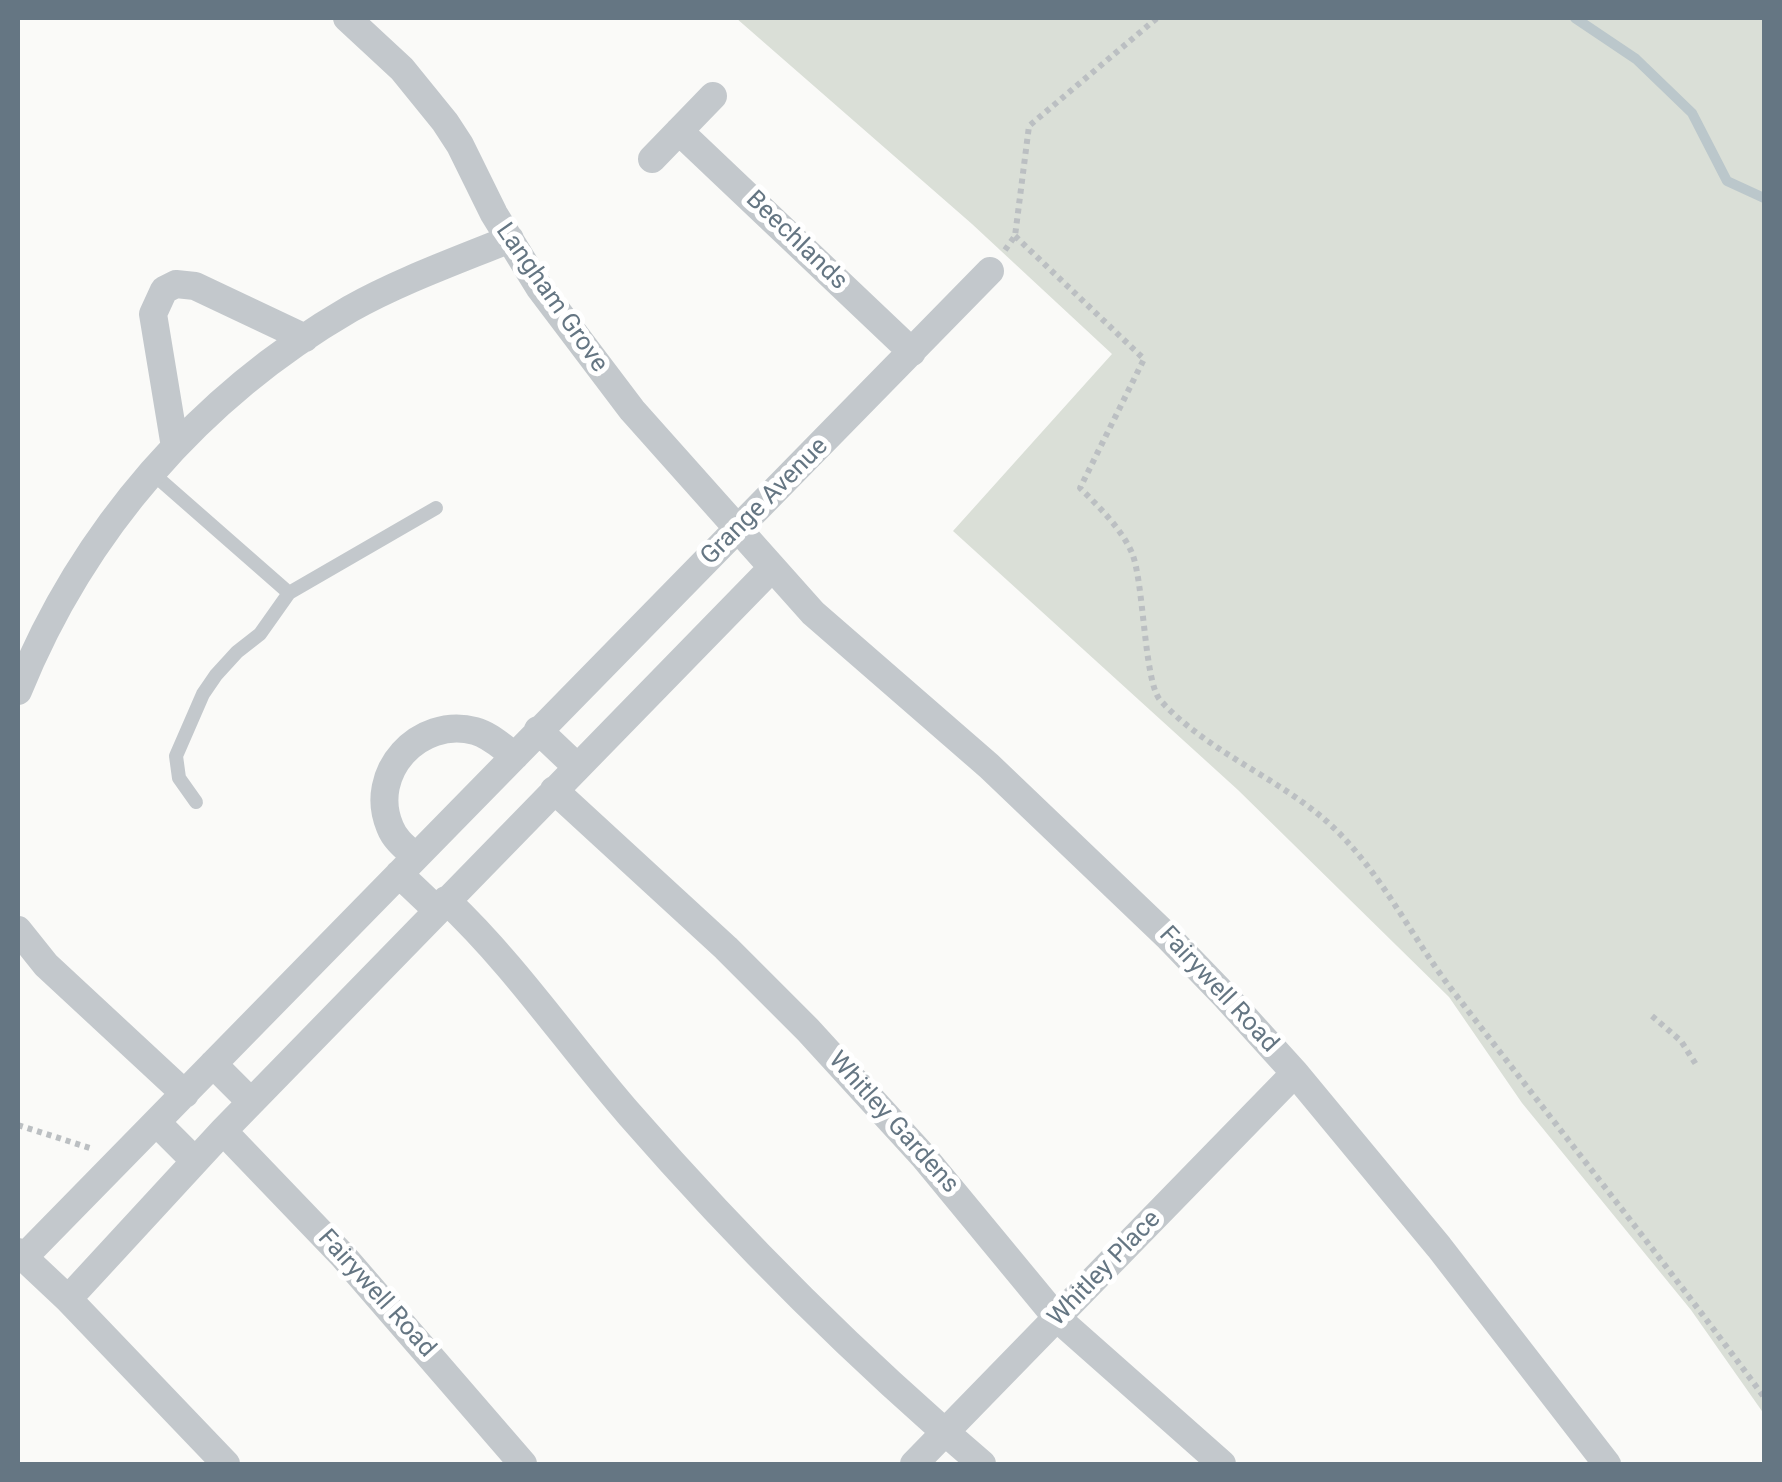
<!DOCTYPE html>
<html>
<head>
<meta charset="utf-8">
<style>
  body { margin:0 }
  #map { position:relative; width:1782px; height:1482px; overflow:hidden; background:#fafaf8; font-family:Roboto,sans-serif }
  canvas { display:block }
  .frame { position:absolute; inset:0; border:20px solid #657683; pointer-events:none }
</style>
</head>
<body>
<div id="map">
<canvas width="1782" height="1482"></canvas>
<div class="frame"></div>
</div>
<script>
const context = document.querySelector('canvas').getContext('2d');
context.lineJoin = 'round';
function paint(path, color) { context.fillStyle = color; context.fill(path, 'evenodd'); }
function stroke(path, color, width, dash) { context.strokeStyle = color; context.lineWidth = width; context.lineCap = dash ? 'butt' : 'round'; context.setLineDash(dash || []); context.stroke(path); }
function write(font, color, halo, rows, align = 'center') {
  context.font = font + ' Roboto,sans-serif'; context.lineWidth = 10; context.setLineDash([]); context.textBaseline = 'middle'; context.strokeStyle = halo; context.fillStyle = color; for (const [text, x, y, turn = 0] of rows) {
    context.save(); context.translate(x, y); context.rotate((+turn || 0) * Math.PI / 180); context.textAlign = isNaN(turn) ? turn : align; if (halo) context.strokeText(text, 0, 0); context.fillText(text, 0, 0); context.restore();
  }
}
const green = new Path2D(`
  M736 18H1764V1414L1691 1310 1522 1103 1449 997 1238 790 953 531 1112 354 972 224Z`);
const stream = new Path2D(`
  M1575 18 1636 59 1692 113 1727 181 1764 198`);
const path = new Path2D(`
  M1015 236 1144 359 1080 488C1099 507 1121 528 1132 553 1144 582 1144 681 1160 700 1210 755 1284 779 1336 830 1385 878 1414 942 1456 995 1559 1129 1664 1261 1764 1397
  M1005 250 1015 236 1029 126 1157 18
  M1652 1016 1681 1041 1697 1066
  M18 1125 93 1149`);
const lane = new Path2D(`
  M151 472 289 593
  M196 802 179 778 176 756 203 694 216 675 237 652 260 634 289 593 436 508`);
const street = new Path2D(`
  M347 18 402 69 445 122 460 145 494 214 539 287 632 410 813 613 989 766 1169 938 1226 997 1295 1073 1439 1247 1607 1464
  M679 131 912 352
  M652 159 713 96
  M175 447 153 314 164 290 176 284 195 286 305 338
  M18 691C83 530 200 396 350 309 400 281 456 261 510 239
  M538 730 576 766
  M554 790 726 948 808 1030 924 1157 1057 1318 1222 1464
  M416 857C406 848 395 840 390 827 367 773 419 716 475 731 490 735 502 747 515 756
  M399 874 437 910
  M446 900C515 965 568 1044 630 1115 739 1240 856 1357 982 1464
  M18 930 46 965 185 1094
  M213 1064 251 1102
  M157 1123 195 1161
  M223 1131 343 1256 523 1464
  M18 1252 68 1299 226 1464
  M24 1257 990 271
  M68 1299 223 1131 771 569
  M914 1464 1295 1073`);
const streetNames = [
  ["Beechlands",796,241,44],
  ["Langham Grove",551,298,55],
  ["Grange Avenue",765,502,-45],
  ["Fairywell Road",1218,990,47],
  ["Whitley Gardens",893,1123,48],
  ["Whitley Place",1105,1269,-46],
  ["Fairywell Road",376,1294,48]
];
paint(green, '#dadfd7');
stroke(stream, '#bbc7cb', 10);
stroke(path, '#bbbfc2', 6, [5, 5]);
stroke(lane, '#c3c8cc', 14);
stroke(street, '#c3c8cc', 28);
write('25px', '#657683', '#fff', streetNames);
</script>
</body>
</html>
